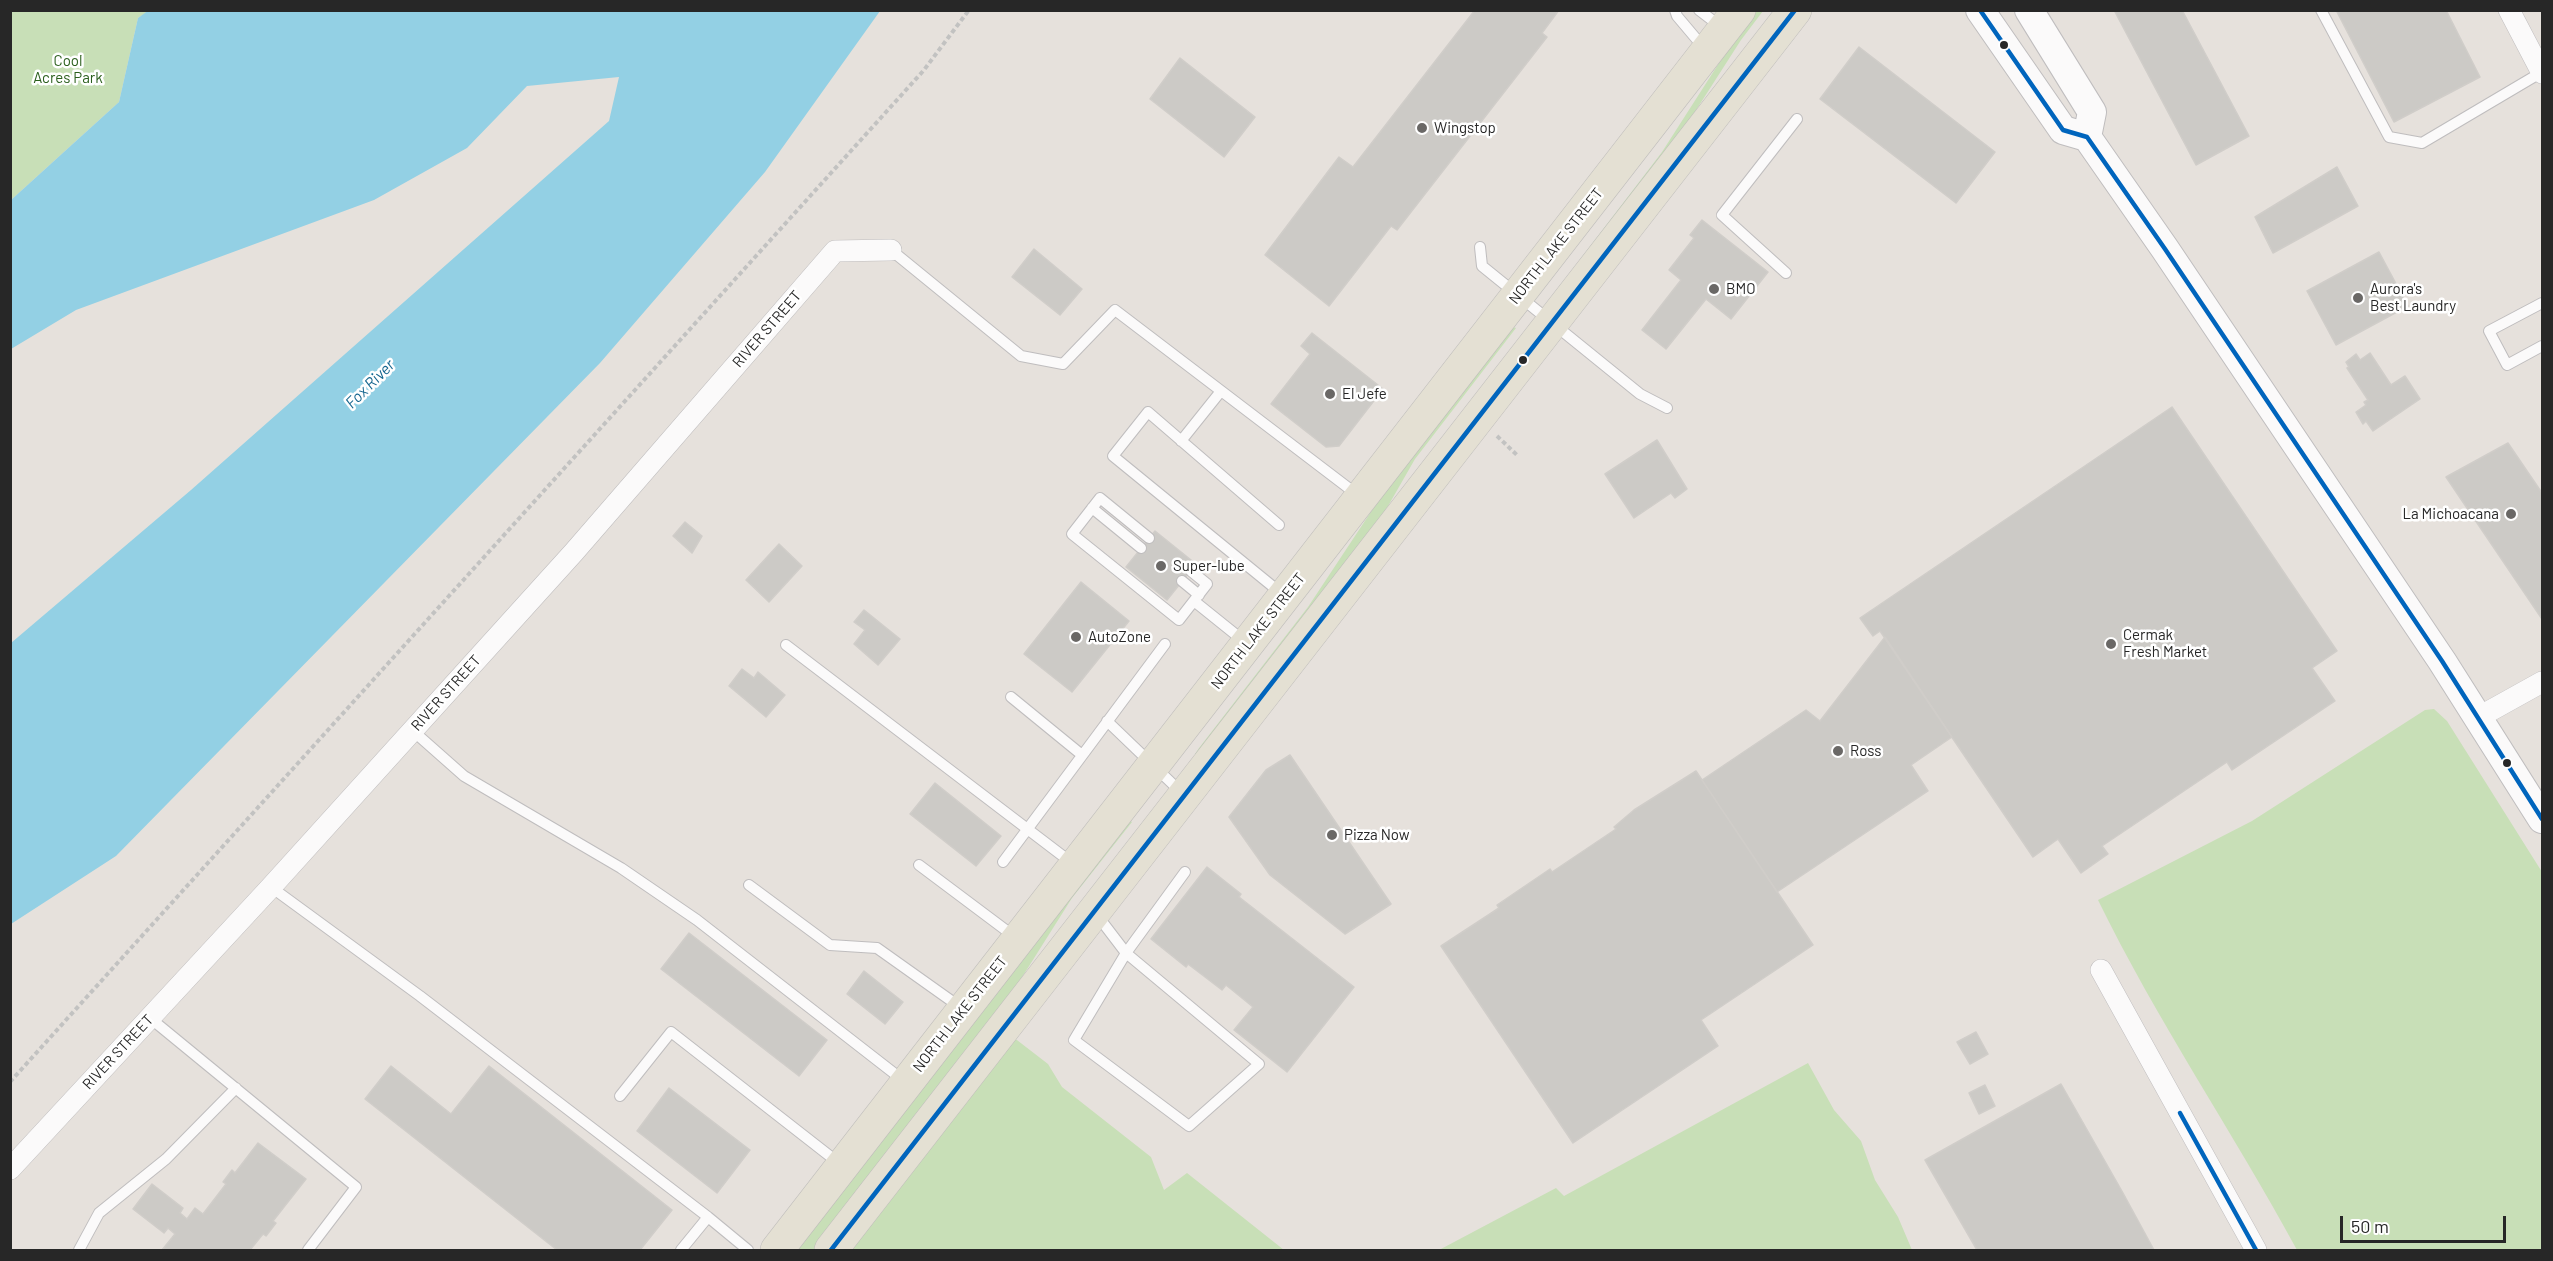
<!DOCTYPE html>
<html>
<head>
<meta charset="utf-8">
<style>
  body { margin:0 }
  #map { position:relative; width:2553px; height:1261px; overflow:hidden; background:#e6e1dc; font-family:Barlow,sans-serif }
  canvas { display:block }
  .frame { position:absolute; inset:0; border:12px solid #272727; pointer-events:none }
  .scale { position:absolute; left:2340px; top:1216px; width:166px; height:27px; box-sizing:border-box; border:3px solid #272727; border-top:0; padding-left:8px; font-size:18px; line-height:21px; white-space:nowrap; color:#272727; -webkit-text-stroke:4px #fff; paint-order:stroke }
</style>
</head>
<body>
<div id="map">
<canvas width="2553" height="1261"></canvas>
<div class="frame"></div>
<div class="scale">50 m</div>
</div>
<script>
const context = document.querySelector('canvas').getContext('2d');
context.lineJoin = 'round';
function paint(path, color) { context.fillStyle = color; context.fill(path, 'evenodd'); }
function stroke(path, color, width, dash) { context.strokeStyle = color; context.lineWidth = width; context.lineCap = dash ? 'butt' : 'round'; context.setLineDash(dash || []); context.stroke(path); }
function write(font, color, halo, rows, align = 'center') {
  context.font = font + ' Barlow,sans-serif'; context.lineWidth = 5; context.setLineDash([]); context.textBaseline = 'middle'; context.strokeStyle = halo; context.fillStyle = color; for (const [text, x, y, turn = 0] of rows) {
    context.save(); context.translate(x, y); context.rotate((+turn || 0) * Math.PI / 180); context.textAlign = isNaN(turn) ? turn : align; if (halo) context.strokeText(text, 0, 0); context.fillText(text, 0, 0); context.restore();
  }
}
const green = new Path2D(`
  M11 11H149L138 18 119 102 11 200Z
  M1757 11H1763L1741 40 1682 132 1575 266 1662 152 1728 49Z
  M1511 326 1516 328 1415 459 1376 527 1198 757 1195 754 1199 748 1308 607 1394 477Z
  M2434 709 2447 721 2542 872V1250H2297C2233 1132 2157 1021 2098 900L2252 821 2425 710Z
  M1128 819 1132 822 1072 898 995 1020 814 1250H793Z
  M1013 1037 1048 1064 1062 1087 1151 1157 1164 1190 1187 1173 1284 1250H844Z
  M1808 1063 1834 1110 1861 1141 1875 1180 1898 1217 1912 1250H1439L1556 1188 1564 1196Z`);
const water = new Path2D(`
  M149 10 880 11 765 172 600 363 116 856 11 924V643L191 490 609 121 619 77 527 86 467 148 374 200 76 310 11 349V200L119 102 138 18Z`);
const building = new Path2D(`
  M1475 10H1559L1542 33 1547 37 1397 230 1391 226 1329 306 1265 255 1339 157 1353 167Z
  M2114 10H2182L2249 136 2196 165Z
  M2336 10H2446L2480 77 2394 122Z
  M1859 47 1995 152 1956 203 1820 99Z
  M1180 58 1255 117 1224 157 1150 99Z
  M2337 167 2358 206 2273 253 2255 217Z
  M1702 220 1768 272 1731 319 1706 299 1666 349 1642 330 1681 280 1669 270 1694 238 1690 235Z
  M1034 249 1082 289 1060 315 1012 277Z
  M2379 252 2408 306 2336 345 2307 291Z
  M1312 333 1383 389 1339 446 1326 447 1271 404 1310 354 1301 346Z
  M2370 353 2391 385 2405 376 2420 399 2373 431 2366 421 2363 424 2356 412 2366 405 2364 402 2368 400 2347 368 2349 367 2346 362 2356 354 2360 360Z
  M2172 407 2337 651 2312 668 2335 701 2232 770 2227 762 2102 846 2108 854 2081 873 2058 839 2033 857 1880 631 1873 636 1860 618Z
  M1657 440 1687 489 1675 498 1671 493 1634 518 1605 474Z
  M2508 443 2542 493V619L2446 477Z
  M685 522 702 536 692 553 673 536Z
  M1155 531 1196 564 1167 600 1126 567Z
  M779 544 802 566 769 602 746 580Z
  M1081 582 1129 621 1072 692 1024 654Z
  M864 610 900 639 878 665 854 644 865 630 854 622Z
  M1885 637 1952 737 1911 765 1928 791 1777 892 1702 780 1806 710 1820 721Z
  M742 669 754 678 758 672 785 695 766 717 729 686Z
  M1290 755 1391 904 1345 934 1270 875 1229 817 1266 770Z
  M1696 771 1813 945 1701 1020 1718 1046 1573 1143 1441 946 1499 908 1497 905 1550 869 1552 872 1616 829 1614 827 1634 810Z
  M935 783 1001 836 976 866 910 814Z
  M1207 867 1241 894 1239 897 1354 987 1287 1072 1234 1030 1253 1007 1226 985 1222 990 1188 964 1186 967 1151 939Z
  M689 933 827 1040 799 1076 661 969Z
  M864 971 903 1002 885 1024 847 994Z
  M1976 1032 1988 1054 1970 1064 1957 1042Z
  M391 1066 451 1114 489 1066 672 1210 640 1250H557L365 1099Z
  M2061 1084 2123 1193 2154 1250H1977L1925 1160Z
  M1985 1085 1995 1106 1979 1114 1969 1093Z
  M669 1088 750 1150 717 1193 637 1131Z
  M258 1143 306 1179 273 1221 276 1223 266 1236 263 1234 250 1250H162L175 1234 168 1228 164 1233 133 1209 152 1184 183 1208 180 1213 187 1219 195 1208 203 1214 226 1184 223 1182 232 1170 235 1173Z`);
const path = new Path2D(`
  M1497 436 1518 456
  M10 1082 924 70 969 10`);
const lane = new Path2D(`
  M1675 10 1677 16 1704 48
  M1699 10 1712 20 1724 21
  M2321 10 2389 137 2422 143 2542 72
  M1480 247 1482 266 1640 394 1667 408
  M891 250 1021 356 1063 364 1115 310 1359 496
  M1786 273 1722 215 1797 119
  M2542 303 2489 331 2507 365 2542 346
  M1181 441 1221 391
  M1092 508 1141 548
  M1279 525 1148 412 1113 456 1282 594
  M1149 538 1100 498 1072 534 1179 620 1207 584 1191 571
  M1182 581 1199 595
  M1194 601 1245 642
  M786 645 1072 863
  M1011 697 1082 755
  M1107 721 1182 793
  M412 730 464 776 621 868 697 920 904 1081
  M1003 862 1165 644
  M919 865 1015 937
  M749 885 830 945 877 948 960 1007
  M271 887 420 996 708 1217 748 1250
  M1097 915 1126 953 1074 1040 1189 1126 1259 1064 1126 953 1185 872
  M150 1018 356 1187 308 1250
  M620 1096 671 1032 840 1164
  M79 1250 99 1213 166 1159 236 1088
  M681 1250 708 1217`);
const street = new Path2D(`
  M2509 10 2542 73
  M2479 717 2542 682
  M2101 970 2256 1250
  M10 1169 271 887 574 552 835 251 891 250`);
const secondary = new Path2D(`
  M1980 10 2063 130 2087 137 2165 249 2442 661 2542 819
  M2029 10 2092 112 2087 137`);
const primary = new Path2D(`
  M777 1250 1739 10
  M831 1250 1795 10`);
const bus1 = new Path2D(`
  M1980 10 2063 130 2087 137 2165 249 2442 661 2542 819
  M2180 1113 2256 1250
  M831 1250 1795 10`);
const markers = [
  [2004,45,5,"#272727"],
  [1422,128,6,"#6a6866"],
  [1714,289,6,"#6a6866"],
  [2358,298,6,"#6a6866"],
  [1523,360,5,"#272727"],
  [1330,394,6,"#6a6866"],
  [2511,514,6,"#6a6866"],
  [1161,566,6,"#6a6866"],
  [1076,637,6,"#6a6866"],
  [2111,644,6,"#6a6866"],
  [1838,751,6,"#6a6866"],
  [2507,763,5,"#272727"],
  [1332,835,6,"#6a6866"]
];
const parkNames = [
  ["Cool",68,61],
  ["Acres Park",68,78]
];
const poiNames = [
  ["Wingstop",1434,128],
  ["BMO",1726,289],
  ["Aurora's",2370,289],
  ["Best Laundry",2370,306],
  ["El Jefe",1342,394],
  ["La Michoacana",2499,514,"right"],
  ["Super-lube",1173,566],
  ["Cermak",2123,635],
  ["Fresh Market",2123,652],
  ["AutoZone",1088,637],
  ["Ross",1850,751],
  ["Pizza Now",1344,835]
];
const streetNames = [
  ["NORTH LAKE STREET",1556,246,-52],
  ["RIVER STREET",767,329,-49],
  ["NORTH LAKE STREET",1258,631,-52],
  ["RIVER STREET",446,693,-48],
  ["NORTH LAKE STREET",960,1014,-52],
  ["RIVER STREET",118,1052,-47]
];
const waterNames = [
  ["Fox River",370,384,-45]
];
paint(green, '#c8dfb7');
paint(water, '#93d0e4');
paint(building, '#cccac6');
stroke(building, '#d0cdc9', 1.5);
stroke(lane, '#bfbdbe', 12);
stroke(street, '#bfbdbe', 22);
stroke(secondary, '#bfbdbe', 30);
stroke(primary, '#bfbdbb', 34);
stroke(path, '#c2c2c1', 4, [4.5, 3]);
stroke(lane, '#fbfafa', 10);
stroke(street, '#fbfafa', 21);
stroke(secondary, '#fbfafa', 28);
stroke(primary, '#e4e0d3', 33);
stroke(bus1, '#0065bd', 4.5);
for (const [x, y, r, color] of markers) { const dot = new Path2D(); dot.arc(x, y, r, 0, 2 * Math.PI); context.fillStyle = color; context.fill(dot); stroke(dot, '#fff', 2); }
write('15px', '#2b5f1d', '#fff', parkNames);
write('15px', '#272727', '#fff', poiNames, 'left');
write('15px', '#272727', '#fff', streetNames);
write('italic 16px', '#14658e', '#fff', waterNames);
</script>
</body>
</html>
